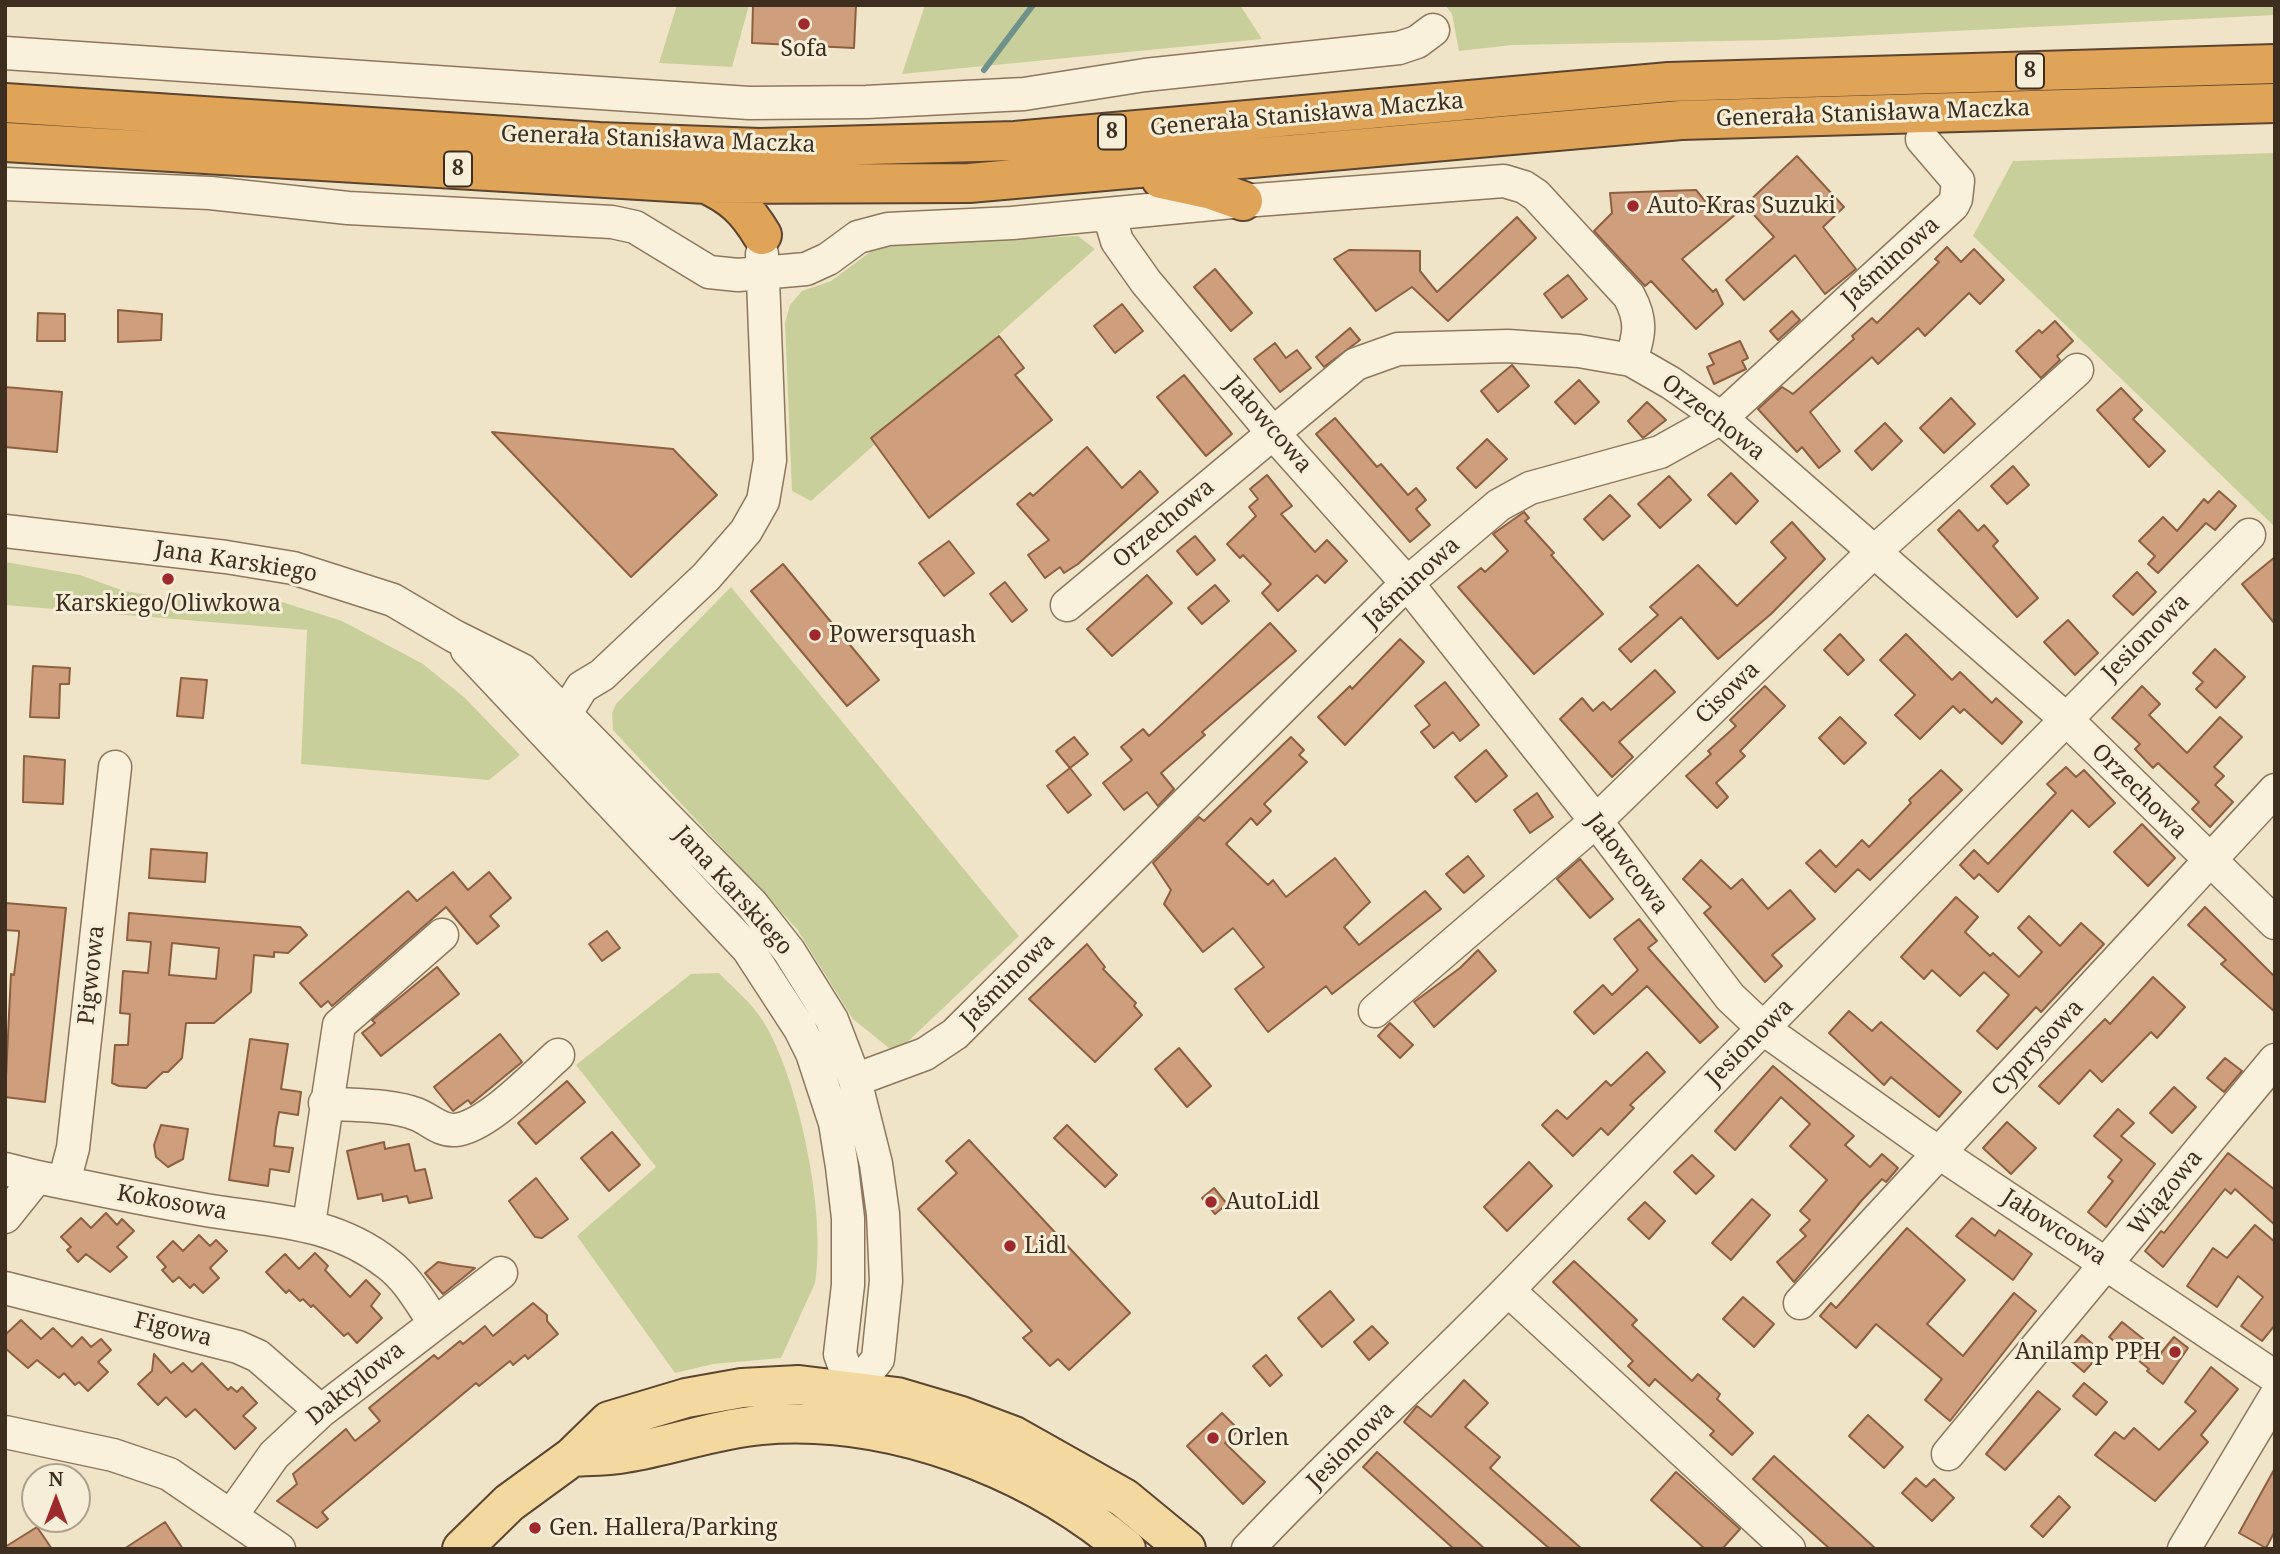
<!DOCTYPE html>
<html>
<head>
<meta charset="utf-8">
<style>
  body { margin:0 }
  #map { position:relative; width:2280px; height:1554px; overflow:hidden; background:#f0e4c8; font-family:"Noto Serif",serif }
  canvas { display:block }
  .frame { position:absolute; inset:0; border:7px solid #3d2e20; pointer-events:none }
  .north { position:absolute; left:21px; top:1463px; width:70px; height:70px; box-sizing:border-box; background:#f7eed8; border:2px solid #ada18e; border-radius:50%; rotate:0deg; font-size:19px; font-weight:700; line-height:28px; text-align:center; color:#3d2e20 }
  .north::after { content:''; display:block; margin:auto; width:24px; height:32px; background:#9e2a2b; clip-path:polygon(50% 0,100% 100%,50% 72%,0 100%) }
</style>
</head>
<body>
<div id="map">
<canvas width="2280" height="1554"></canvas>
<div class="frame"></div>
<div class="north">N</div>
</div>
<script>
const context = document.querySelector('canvas').getContext('2d');
context.lineJoin = 'round';
function paint(path, color) { context.fillStyle = color; context.fill(path, 'evenodd'); }
function stroke(path, color, width, dash) { context.strokeStyle = color; context.lineWidth = width; context.lineCap = dash ? 'butt' : 'round'; context.setLineDash(dash || []); context.stroke(path); }
function write(font, color, halo, rows, align = 'center') {
  context.font = font + ' "Noto Serif",serif'; context.lineWidth = 6; context.setLineDash([]); context.textBaseline = 'middle'; context.strokeStyle = halo; context.fillStyle = color; for (const [text, x, y, turn = 0] of rows) {
    context.save(); context.translate(x, y); context.rotate((+turn || 0) * Math.PI / 180); context.textAlign = isNaN(turn) ? turn : align; if (halo) context.strokeText(text, 0, 0); context.fillText(text, 0, 0); context.restore();
  }
}
const green = new Path2D(`
  M677 5H749L732 67 659 63Z
  M925 5H1240L1262 39 902 74Z
  M1445 5H2275V15L1774 40 1512 45 1459 51 1452 14Z
  M2275 153V527L1973 236 2013 161Z
  M1078 236 1095 249 811 501 792 491 785 323 790 305 802 291 831 281 877 247Z
  M5 562 80 575 124 591 181 600 263 596 342 621 423 664 465 698 520 755 489 780 301 764 307 630 5 605Z
  M731 587 1019 936 901 1048H889L853 1019 797 929 613 730 612 713 616 704Z
  M719 973C733 988 752 1003 763 1021 799 1078 827 1217 815 1283L781 1358 713 1364 675 1373 577 1236 656 1167 576 1065 691 974Z`);
const stream = new Path2D(`
  M984 70 1033 5`);
const building = new Path2D(`
  M753 5H856L854 48 752 43Z
  M1797 156 1844 207 1823 227 1856 269 1825 294 1795 255 1744 300 1726 280 1774 237 1745 205Z
  M1696 190 1710 207 1721 198 1736 214 1682 259 1713 292 1716 289 1723 304 1696 329 1651 281 1645 286 1594 231 1612 213 1610 193Z
  M1517 217 1536 238 1448 321 1412 287 1376 311 1334 259 1349 250 1420 251V271L1437 292Z
  M1947 247 1961 262 1974 249 2004 280 1980 304 1969 293 1925 336 1918 328 1878 364 1872 357 1810 412 1840 451 1819 468 1802 447 1797 452 1758 409 1782 387 1793 394 1854 339 1852 336 1872 318 1877 323 1939 262 1935 259Z
  M1215 269 1252 313 1231 331 1194 287Z
  M1568 275 1587 299 1562 318 1544 294Z
  M1122 304 1143 331 1115 353 1094 326Z
  M118 310 162 314 161 340 118 342Z
  M1792 311 1800 320 1778 340 1770 331Z
  M38 313 65 314V341H37Z
  M2055 321 2073 341 2057 356 2060 360 2041 378 2016 351 2039 330 2042 333Z
  M1350 328 1360 340 1324 367 1316 357Z
  M999 336 1024 368 1015 375 1052 420 929 518 871 438Z
  M1740 341 1748 358 1742 361 1746 369 1714 384 1707 367 1714 364 1709 354Z
  M1275 343 1286 358 1297 350 1311 368 1280 392 1254 359Z
  M1512 365 1529 386 1498 412 1481 391Z
  M1184 375 1232 434 1206 456 1157 397Z
  M1579 380 1599 402 1575 424 1555 402Z
  M5 387 62 392 57 452 5 447Z
  M2121 388 2142 410 2133 419 2165 451 2149 467 2097 410Z
  M1951 398 1975 424 1944 453 1920 428Z
  M1647 402 1666 420 1643 438 1628 421Z
  M1335 418 1377 467 1381 464 1408 495 1416 488 1426 500 1416 509 1430 525 1410 542 1316 434Z
  M1885 423 1902 441 1872 470 1855 451Z
  M492 432 673 449 717 495 631 577Z
  M1487 439 1507 459 1476 488 1457 468Z
  M1087 447 1122 488 1140 471 1158 492 1078 564 1064 573 1060 567 1045 578 1028 555 1049 540 1017 504 1030 493 1033 496Z
  M2013 466 2029 485 2007 504 1991 486Z
  M1731 473 1758 501 1736 524 1708 495Z
  M1267 475 1292 506 1281 514 1315 552 1327 540 1347 561 1325 583 1317 575 1278 611 1262 593 1271 584 1243 555 1240 558 1227 544 1256 516 1249 507 1258 499 1250 489Z
  M1669 476 1691 500 1660 528 1638 504Z
  M2219 491 2236 506 2215 530 2206 523 2158 573 2148 564 2155 556 2139 541 2163 517 2177 531 2204 499 2208 503Z
  M1610 495 1630 516 1603 540 1584 519Z
  M1959 510 1978 531 1984 525 1998 541 1993 546 2038 598 2017 617 1938 530Z
  M1524 512 1529 518 1525 521 1554 553 1551 555 1603 614 1534 674 1458 587 1481 568 1485 572 1508 551 1493 534Z
  M1792 522 1825 559 1771 614 1718 659 1681 617 1631 662 1619 649 1658 615 1650 607 1698 565 1737 606 1786 558 1771 542Z
  M1195 536 1215 560 1197 575 1177 551Z
  M949 541 974 573 944 596 919 563Z
  M2275 557V624L2242 584Z
  M783 564 879 680 847 706 751 591Z
  M2137 572 2156 592 2133 615 2113 596Z
  M1147 575 1172 603 1112 656 1087 629Z
  M1005 582 1027 610 1012 622 990 594Z
  M1215 585 1229 601 1202 624 1188 608Z
  M2068 620 2098 653 2075 675 2044 642Z
  M1270 623 1296 651 1202 732 1205 735 1161 773 1174 789 1158 806 1147 792 1124 810 1103 783 1132 760 1121 747 1143 729 1149 736Z
  M1840 634 1864 660 1848 675 1824 650Z
  M1906 634 1952 680 1960 672 1992 703 1996 698 2022 722 2002 744 1964 709 1960 713 1953 706 1920 739 1895 715 1915 695 1880 660Z
  M1400 639 1424 662 1345 745 1318 717 1350 686 1352 689Z
  M2215 649 2245 677 2216 708 2196 689 2203 682 2193 673Z
  M33 666 70 668 69 684H60L59 718 30 717Z
  M1655 670 1675 692 1619 742 1633 757 1612 777 1560 719 1582 698 1593 711 1603 702 1611 710Z
  M181 678 207 680 203 718 177 716Z
  M1445 682 1479 725 1460 741 1453 732 1434 748 1421 732 1430 725 1415 706Z
  M1765 686 1785 706 1740 751 1745 756 1716 783 1728 797 1717 808 1686 776 1711 754 1708 751 1736 726 1730 720Z
  M2142 686 2160 704 2149 715 2187 753 2220 717 2242 737 2214 767 2224 776 2215 785 2233 802 2210 827 2192 809 2199 802 2158 763 2153 768 2135 749 2140 744 2112 718Z
  M1840 717 1866 743 1844 764 1819 738Z
  M1074 737 1088 754 1070 768 1056 751Z
  M1291 737 1304 750 1299 755 1307 762 1264 804 1271 811 1257 825 1251 818 1226 844 1268 885 1273 880 1286 897 1335 858 1370 902 1344 927 1359 945 1425 891 1441 909 1332 994 1326 986 1268 1032 1235 989 1264 967 1233 928 1203 952 1164 904 1171 890 1153 863 1199 817 1204 821Z
  M1486 750 1507 776 1476 802 1455 777Z
  M24 756 65 760 63 804 23 802Z
  M2066 767 2076 777 2084 770 2115 803 2089 827 2072 810 1998 892 1979 874 1974 879 1960 865 1974 850 1988 864 2056 793 2047 784Z
  M1070 768 1091 795 1068 813 1047 786Z
  M1941 770 1962 790 1870 880 1858 869 1835 892 1806 863 1820 850 1836 867 1862 840 1869 847 1911 803 1909 800Z
  M1537 793 1553 817 1530 833 1514 810Z
  M2142 824 2175 858 2148 886 2114 852Z
  M151 849 207 853 205 882 149 878Z
  M1468 856 1484 876 1464 893 1446 874Z
  M1580 859 1613 899 1590 918 1557 879Z
  M1701 860 1731 889 1742 879 1768 909 1790 890 1815 919 1772 955 1782 966 1765 982 1704 913 1711 907 1683 879Z
  M453 872 468 890 489 872 511 898 490 916 499 926 477 944 446 907 332 1006 328 1001 321 1007 300 983 408 891 417 901Z
  M1956 897 1978 917 1965 932 1990 956 1993 953 2019 977 2042 952 2018 928 2029 916 2060 946 2081 923 2104 944 2041 1012 2036 1007 1997 1049 1977 1031 2009 995 1984 972 1960 996 1932 970 1924 979 1901 957Z
  M5 903 66 908 45 1102 5 1097 11 974 14 975 19 935V931L5 930Z
  M2205 907 2275 977V1012L2221 964 2226 960 2188 925Z
  M129 913 300 927 307 935 288 953 274 952V957L254 955 251 992 214 1023H186L182 1058 168 1072H163L146 1088 119 1086 112 1083 115 1045H128L130 1014 120 1013 123 971 148 973 151 942 127 940ZM172 943 219 948 216 979 169 975Z
  M1639 919 1657 941 1648 948 1718 1027 1700 1043 1647 986 1594 1034 1574 1012 1603 985 1612 995 1638 970 1614 939Z
  M607 931 620 948 602 961 589 944Z
  M1087 944 1105 967 1103 969 1136 1003 1134 1006 1142 1015 1095 1062 1029 999Z
  M1478 950 1496 971 1434 1027 1414 1002 1460 968Z
  M437 967 459 994 381 1056 362 1033 375 1023 372 1020Z
  M2153 977 2185 1007 2157 1038 2151 1032 2102 1082 2090 1070 2059 1104 2039 1086 2105 1019 2110 1024Z
  M1849 1011 1872 1031 1881 1022 1961 1092 1939 1117 1891 1077 1884 1085 1829 1033Z
  M1390 1023 1413 1045 1400 1058 1378 1036Z
  M500 1034 522 1062 471 1104 468 1100 453 1111 434 1087Z
  M250 1039 288 1044 281 1089 301 1092 298 1115 279 1112 276 1128 274 1146 293 1148 289 1172 270 1169 268 1186 229 1180Z
  M1179 1048 1211 1086 1187 1107 1155 1069Z
  M1647 1052 1665 1072 1630 1105 1634 1108 1608 1135 1601 1128 1573 1156 1542 1125 1557 1110 1567 1119 1606 1081 1611 1086Z
  M2225 1058 2242 1071 2224 1092 2207 1078Z
  M1773 1066 1854 1136 1845 1145 1870 1167 1882 1154 1898 1168 1886 1182 1882 1179 1862 1200 1794 1282 1777 1262 1806 1236 1800 1230 1810 1220 1800 1211 1827 1180 1790 1146 1810 1124 1781 1097 1735 1150 1715 1131Z
  M567 1081 585 1102 536 1144 518 1123Z
  M2174 1087 2196 1107 2172 1133 2150 1113Z
  M2118 1109 2134 1123 2121 1136 2155 1164 2106 1227 2088 1212 2113 1181 2108 1177 2122 1160 2094 1136Z
  M2007 1122 2036 1148 2011 1174 1983 1148Z
  M161 1125 188 1129 183 1159 168 1167 156 1157 154 1145Z
  M1067 1125 1117 1175 1105 1187 1054 1138Z
  M612 1132 640 1165 609 1191 581 1158Z
  M969 1140 1130 1313 1069 1370 1058 1359 1050 1366 1023 1338 1032 1331 918 1209 957 1173 946 1161Z
  M384 1142 385 1149 409 1144 415 1171 425 1169 432 1198 409 1203 407 1196 383 1201 382 1194 358 1199 347 1151Z
  M2228 1153 2275 1190V1225L2235 1189 2231 1194 2225 1189 2163 1267 2145 1251 2161 1231 2164 1233Z
  M1692 1155 1714 1176 1696 1194 1674 1172Z
  M1529 1162 1552 1186 1507 1231 1484 1207Z
  M536 1178 568 1219 542 1238 535 1237 509 1201Z
  M1214 1188 1227 1204 1215 1214 1202 1198Z
  M1752 1199 1770 1215 1731 1260 1712 1243Z
  M1645 1202 1665 1221 1649 1239 1628 1219Z
  M106 1213 117 1225 122 1219 134 1231 117 1247 127 1257 110 1272 86 1254 78 1262 67 1250 71 1247 61 1237 81 1218 91 1228Z
  M1972 1218 1995 1236 1999 1230 2032 1254 2013 1280 1956 1236Z
  M2255 1225 2275 1242V1325L2262 1341 2241 1326 2263 1297 2238 1276 2217 1307 2187 1286 2213 1248 2227 1258Z
  M1907 1228 1965 1280 1927 1324 1963 1356 2014 1293 2036 1311 1950 1421 1925 1400 1942 1379 1876 1324 1856 1348 1820 1316 1831 1303 1836 1308Z
  M199 1235 210 1246 216 1240 227 1251 210 1268 219 1278 203 1293 194 1284 190 1288 179 1277 173 1282 162 1270 166 1267 157 1257 173 1241 183 1251Z
  M315 1253 328 1266 325 1270 350 1297 366 1280 380 1294 371 1306 382 1318 357 1343 348 1333 344 1336 313 1305 311 1307 303 1299 300 1301 289 1290 286 1293 266 1272 285 1254 299 1269Z
  M1574 1261 1637 1320 1632 1325 1692 1381 1698 1374 1720 1394 1717 1399 1753 1433 1732 1455 1710 1435 1714 1431 1655 1379 1649 1386 1628 1366 1633 1361 1553 1282Z
  M438 1262 453 1265 475 1268 443 1294 425 1273Z
  M1330 1291 1354 1320 1322 1347 1298 1318Z
  M1743 1297 1774 1324 1754 1347 1723 1319Z
  M533 1303 547 1315V1321L558 1334 528 1359 525 1355 513 1365 510 1361 479 1386 476 1383 322 1512 328 1519 317 1528 277 1501 297 1484 293 1474 346 1429 355 1441 380 1421 369 1408 434 1355 438 1359 460 1341 463 1344 485 1326 493 1336Z
  M21 1320 41 1339 53 1328 72 1347 82 1337 91 1347 101 1339 111 1350 98 1362 108 1372 88 1391 79 1382 75 1385 64 1373 59 1378 37 1360 28 1368 5 1348V1335Z
  M2122 1322 2161 1353 2174 1337 2188 1348 2163 1384 2147 1371 2149 1369 2109 1337Z
  M1372 1326 1388 1343 1369 1360 1354 1342Z
  M2082 1335 2102 1352 2084 1372 2064 1355Z
  M154 1354 171 1373 183 1363 192 1372 202 1363 228 1390 231 1387 237 1392 242 1387 257 1403 243 1416 256 1428 235 1449 195 1409 186 1417 166 1397 158 1405 138 1384 152 1371Z
  M1266 1355 1282 1375 1270 1386 1253 1366Z
  M2211 1367 2238 1389 2201 1435 2208 1442 2155 1501 2095 1455 2115 1432 2124 1439 2134 1428 2159 1450 2196 1411 2185 1402Z
  M1464 1380 1488 1403 1465 1427 1500 1457 1490 1468 1582 1549H1550L1404 1422 1417 1406 1431 1417Z
  M2084 1383 2107 1402 2096 1415 2073 1396Z
  M2038 1391 2060 1409 2005 1470 1986 1454Z
  M1222 1413 1239 1430 1225 1443 1265 1482 1243 1504 1187 1446Z
  M1868 1415 1903 1447 1884 1468 1849 1436Z
  M1377 1452 1485 1549H1454L1363 1467Z
  M1774 1456 1851 1526 1876 1549H1830L1791 1514 1753 1479Z
  M2275 1468V1531L2266 1548 2239 1533Z
  M1676 1472 1740 1529 1722 1549H1705L1651 1500Z
  M1916 1478 1926 1487 1934 1479 1954 1498 1932 1521 1902 1493Z
  M2059 1496 2070 1507 2043 1537 2031 1526Z
  M165 1522 183 1549H124Z
  M37 1527 52 1549H5V1547Z`);
const minor = new Path2D(`
  M5 53 749 103 866 102 1024 94 1145 75 1399 48 1417 42 1433 30
  M5 184 210 193 348 208 612 222 635 227 709 272 738 275 806 269 828 259 858 237 888 229 1012 223 1243 201 1504 181 1524 187 1536 195 1629 296C1642 320 1640 334 1631 360
  M1109 214 1117 241 1146 282 1273 433 1407 583 1596 821 1730 997 1765 1030 1920 1140 2275 1377
  M5 531 226 557 293 568 393 600 454 636 522 670 752 904 789 951 832 1020 855 1080 876 1164 883 1214 886 1281 878 1359 853 1390 849 1412
  M1067 605 1356 364 1398 349 1508 346 1579 351 1631 360 1671 383 1721 418 2066 719 2275 923
  M467 650 748 949 800 1029 812 1053 835 1123 842 1167 848 1218V1285L840 1354 853 1390
  M566 713 582 687 602 675 706 577 746 531 763 501 770 460 762 254
  M1375 1011 1596 821 1864 561 2077 370
  M855 1080 925 1054 955 1034 1407 583 1499 505 1530 488 1660 452 1721 418 1953 205 1956 199 1958 181 1922 139
  M325 1103C354 1106 389 1104 416 1114 430 1119 439 1131 455 1130 487 1127 534 1076 558 1055
  M5 1169 37 1177 5 1217
  M37 1177C91 1188 145 1200 200 1209 267 1221 331 1219 388 1264 408 1279 420 1302 434 1322
  M64 1182 73 1148 115 767
  M309 1224 339 1025 442 935
  M5 1288 238 1347 258 1356 321 1411
  M1508 1290 1789 1549
  M1800 1303 2275 790
  M5 1432 113 1455 169 1474 279 1549
  M1948 1454 2275 1060
  M231 1516 274 1455 321 1411 501 1273
  M1248 1549C1331 1460 1422 1378 1507 1291 1753 1038 2000 785 2249 535
  M2184 1549 2275 1397`);
const major = new Path2D(`
  M572 1457C590 1456 608 1456 625 1453 671 1446 714 1429 761 1425 888 1414 1029 1467 1126 1549
  M462 1549 509 1503 572 1457 609 1421 686 1398 742 1388 799 1385 897 1397 961 1416 1014 1436 1124 1498 1186 1549`);
const highway = new Path2D(`
  M5 103 599 142 760 148 1015 141 1669 82 2275 64
  M5 142 706 184 969 183 1681 120 2275 103
  M1161 179 1212 190 1243 201
  M706 184C733 196 747 210 762 235`);
const markers = [
  [804,24,7,"#9e2a2b"],
  [1633,206,7,"#9e2a2b"],
  [168,579,7,"#9e2a2b"],
  [815,635,7,"#9e2a2b"],
  [1211,1202,7,"#9e2a2b"],
  [1010,1246,7,"#9e2a2b"],
  [2175,1352,7,"#9e2a2b"],
  [1213,1438,7,"#9e2a2b"],
  [535,1528,7,"#9e2a2b"]
];
const shields = [
  [2030,71,28],
  [1112,132,28],
  [458,169,28]
];
const shieldNames = [
  ["8",2030,71],
  ["8",1112,132],
  ["8",458,169]
];
const poiNames = [
  ["Sofa",804,49,"center"],
  ["Auto-Kras Suzuki",1647,206],
  ["Karskiego/Oliwkowa",168,604,"center"],
  ["Powersquash",829,635],
  ["AutoLidl",1225,1202],
  ["Lidl",1024,1246],
  ["Anilamp PPH",2161,1352,"right"],
  ["Orlen",1227,1438],
  ["Gen. Hallera/Parking",549,1528]
];
const streetNames = [
  ["Generała Stanisława Maczka",1873,114,-2],
  ["Generała Stanisława Maczka",1307,115,-5],
  ["Generała Stanisława Maczka",658,140,2],
  ["Jaśminowa",1891,262,-42],
  ["Orzechowa",1713,418,38],
  ["Jałowcowa",1268,425,49],
  ["Orzechowa",1164,524,-40],
  ["Jana Karskiego",236,562,9],
  ["Jaśminowa",1412,583,-43],
  ["Jesionowa",2146,638,-45],
  ["Cisowa",1728,693,-44],
  ["Orzechowa",2139,792,45],
  ["Jałowcowa",1627,864,53],
  ["Jana Karskiego",733,891,48],
  ["Pigwowa",92,975,-84],
  ["Jaśminowa",1008,981,-45],
  ["Jesionowa",1750,1043,-45],
  ["Cyprysowa",2038,1048,-47],
  ["Wiązowa",2166,1193,-51],
  ["Kokosowa",172,1203,10],
  ["Jałowcowa",2054,1228,33],
  ["Figowa",173,1330,14],
  ["Daktylowa",356,1384,-39],
  ["Jesionowa",1351,1446,-45]
];
paint(green, '#c9cf9b');
stroke(stream, '#6f938a', 6);
paint(building, '#cf9f7d');
stroke(building, '#8d5f41', 2);
stroke(minor, '#8d765c', 35);
stroke(major, '#5b4430', 42);
stroke(highway, '#5b4430', 42);
stroke(minor, '#faf1dc', 32);
stroke(major, '#f3d9a0', 38);
stroke(highway, '#e0a458', 38);
for (const [x, y, r, color] of markers) { const dot = new Path2D(); dot.arc(x, y, r, 0, 2 * Math.PI); context.fillStyle = color; context.fill(dot); stroke(dot, '#f7eed8', 2.5); }
for (const [x, y, w] of shields) { const box = new Path2D(); box.roundRect(x - w / 2, y - 17.5, w, 35, 5); context.fillStyle = '#f7eed8'; context.fill(box); stroke(box, '#3d2e20', 2); }
write('bold 21px', '#3d2e20', null, shieldNames);
write('23px', '#3d2e20', '#f7eed8', poiNames, 'left');
write('23px', '#3d2e20', '#f7eed8', streetNames);
</script>
</body>
</html>
